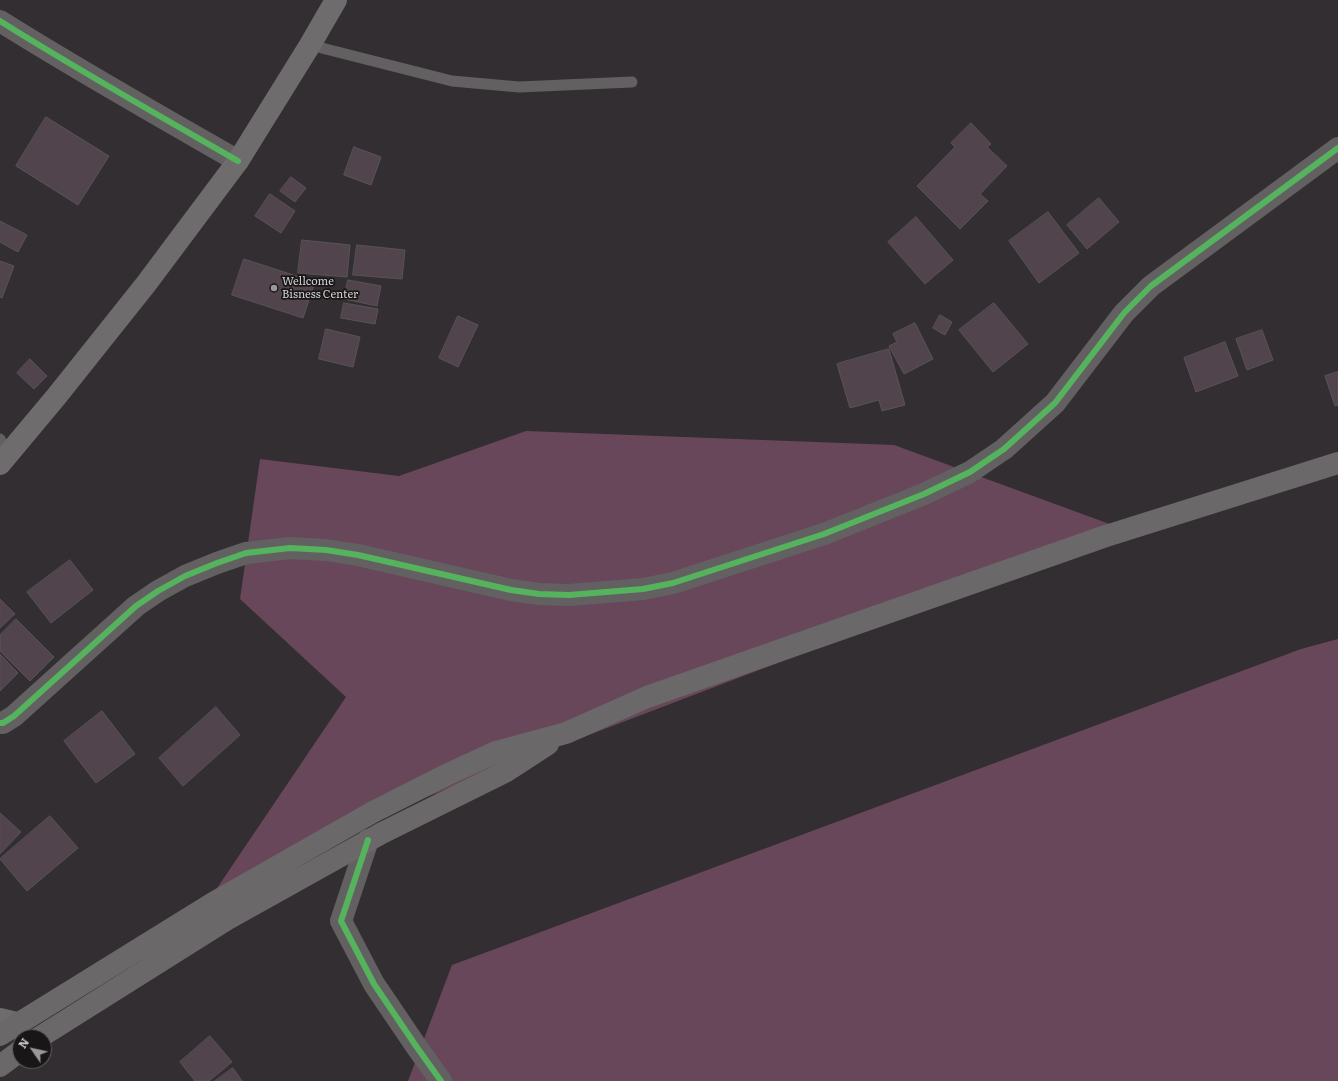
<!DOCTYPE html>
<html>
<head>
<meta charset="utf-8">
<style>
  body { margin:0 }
  #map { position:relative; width:1338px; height:1081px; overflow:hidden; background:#332e31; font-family:Literata,serif }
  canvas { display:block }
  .north { position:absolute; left:12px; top:1029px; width:40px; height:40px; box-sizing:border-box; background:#191618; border:1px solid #646163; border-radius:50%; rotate:304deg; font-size:11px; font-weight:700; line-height:16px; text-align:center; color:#d5d1d3 }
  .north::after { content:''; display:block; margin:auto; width:14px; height:18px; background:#9c989a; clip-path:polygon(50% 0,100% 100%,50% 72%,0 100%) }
</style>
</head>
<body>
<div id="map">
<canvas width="1338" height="1081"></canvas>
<div class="north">N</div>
</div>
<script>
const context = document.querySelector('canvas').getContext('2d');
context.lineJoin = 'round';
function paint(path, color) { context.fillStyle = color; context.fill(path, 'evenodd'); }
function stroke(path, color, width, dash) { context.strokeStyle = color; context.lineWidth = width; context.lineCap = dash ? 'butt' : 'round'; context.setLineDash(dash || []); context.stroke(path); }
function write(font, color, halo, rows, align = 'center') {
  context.font = font + ' Literata,serif'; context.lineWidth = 3.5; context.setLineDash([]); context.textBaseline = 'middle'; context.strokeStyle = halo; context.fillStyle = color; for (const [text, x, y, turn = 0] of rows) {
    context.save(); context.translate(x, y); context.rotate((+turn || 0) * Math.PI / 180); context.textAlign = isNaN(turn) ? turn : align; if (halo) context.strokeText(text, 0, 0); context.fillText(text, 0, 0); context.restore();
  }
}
const green = new Path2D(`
  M526 431 894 445 1126 530 374 817 209 900 346 697 240 599 260 459 399 476Z
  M1338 639V1081H408L452 965 1301 649Z`);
const building = new Path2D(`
  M46 117 109 156 78 205 16 166Z
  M971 123 991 144 987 147 1007 166 980 194 988 201 960 229 917 186 955 147 951 143Z
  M354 147 381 157 371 185 344 175Z
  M291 177 306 188 295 202 280 191Z
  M270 194 295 211 281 233 255 216Z
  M1099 198 1119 222 1087 249 1067 225Z
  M1048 212 1079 253 1039 283 1009 241Z
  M916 217 953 260 925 284 888 242Z
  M0 221 27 235 18 252 0 242Z
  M302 240 350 245 347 277 298 273Z
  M357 245 405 250 402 279 353 275Z
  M244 259 315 282 303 318 232 295Z
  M0 261 14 266 2 298 0 297Z
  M348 280 381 286 377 306 344 299Z
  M344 303 378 309 375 324 341 318Z
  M994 303 1028 344 993 372 959 330Z
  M940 315 952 322 945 335 933 328Z
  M458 316 478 325 458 367 439 358Z
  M915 323 933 359 904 374 889 346 897 342 893 334Z
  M326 329 360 337 353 367 319 359Z
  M1262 330 1273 360 1247 370 1236 339Z
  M1225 342 1238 376 1196 392 1184 358Z
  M889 349 905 405 882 411 879 400 850 408 837 364Z
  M30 359 47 376 34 389 17 373Z
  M1338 372V405L1335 406 1325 376Z
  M70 560 93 590 51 623 27 592Z
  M0 599 15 614 0 628Z
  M16 619 54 657 30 681 0 651V635Z
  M0 654 18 673 0 691Z
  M216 707 240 735 183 786 159 758Z
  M102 711 135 754 96 783 64 741Z
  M0 813 21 832 0 854Z
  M50 816 78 848 27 891 0 859Z
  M210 1036 232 1062 209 1081H195L180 1062Z
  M233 1068 242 1081H215Z`);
const lane = new Path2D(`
  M310 45 452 81 519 87 632 82
  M0 439 8 454`);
const street = new Path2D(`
  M0 21C78 70 158 115 238 161
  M0 723H3L14 716 136 606 158 591 185 576 217 563 246 553 290 548 326 550 358 555 511 590 539 594 569 595 643 589 673 583 824 534 924 494 970 472 1004 449 1055 403 1124 313 1151 286 1338 148
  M368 840 341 921 374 984 416 1046 441 1081`);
const primary = new Path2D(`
  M0 464 56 397 146 284 238 161 310 45 336 0
  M0 1019 17 1023`);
const highway = new Path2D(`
  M0 1035 213 903 373 812 444 776 496 752 566 733 647 697 1103 537 1338 463
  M40 1037 226 920 382 833 505 772 548 744
  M0 1066 20 1051`);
const cycleway = new Path2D(`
  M0 21C78 70 158 115 238 161
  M0 723H3L14 716 136 606 158 591 185 576 217 563 246 553 290 548 326 550 358 555 511 590 539 594 569 595 643 589 673 583 824 534 924 494 970 472 1004 449 1055 403 1124 313 1151 286 1338 148
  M368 840 341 921 374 984 416 1046 441 1081`);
const markers = [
  [274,288,4,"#9c989a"]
];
const poiNames = [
  ["Wellcome",282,282],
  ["Bisness Center",282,295]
];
paint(green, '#69475b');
paint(building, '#52444c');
stroke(building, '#575456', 1);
stroke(lane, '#636062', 11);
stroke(street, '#636062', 22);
stroke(primary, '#6e6c6c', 22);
stroke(highway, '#6a6869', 22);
stroke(cycleway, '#56b35d', 6);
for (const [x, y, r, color] of markers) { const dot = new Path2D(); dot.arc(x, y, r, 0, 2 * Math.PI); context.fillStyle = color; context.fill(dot); stroke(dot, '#191618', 1.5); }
write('11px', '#d5d1d3', '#191618', poiNames, 'left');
</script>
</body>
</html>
